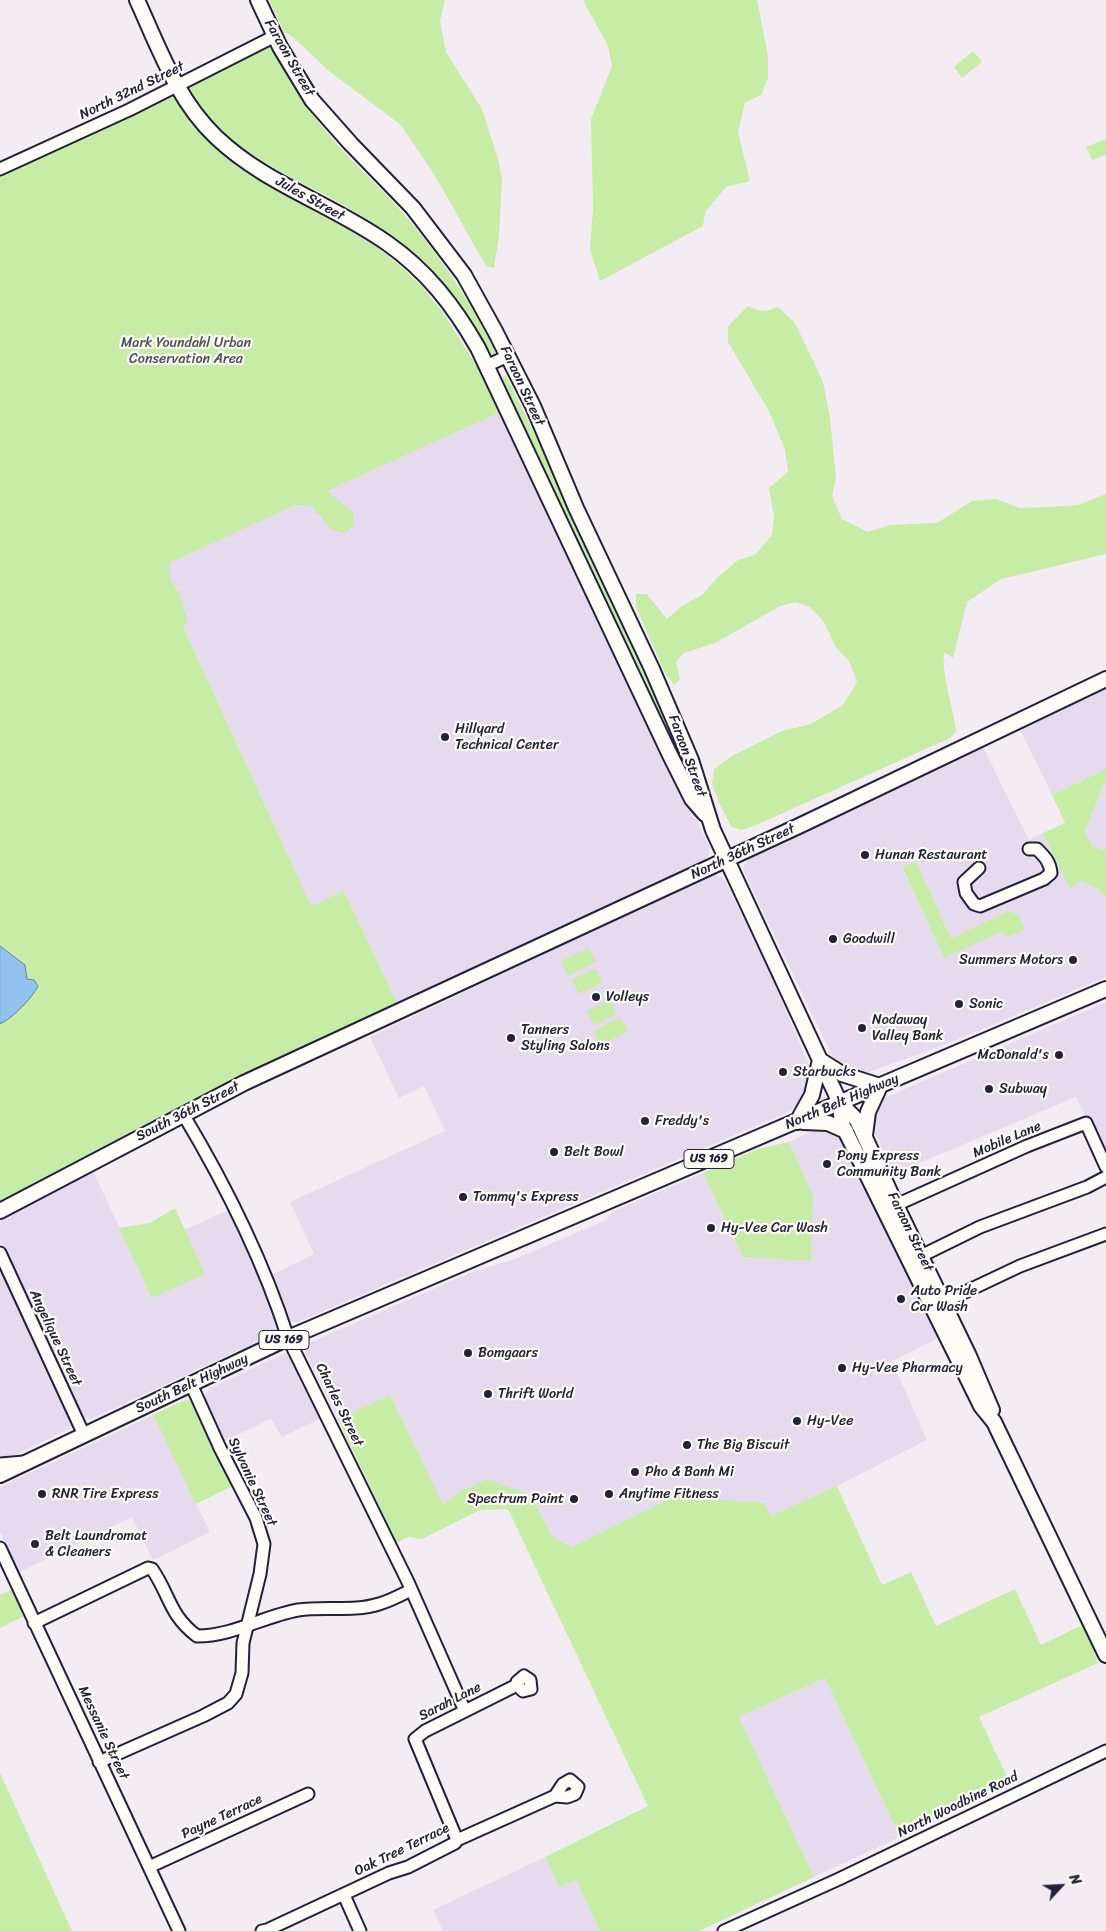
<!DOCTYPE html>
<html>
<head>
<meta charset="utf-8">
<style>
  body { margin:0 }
  #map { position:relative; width:1106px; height:1931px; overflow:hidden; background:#f3edf3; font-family:Sriracha,sans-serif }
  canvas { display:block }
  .north { position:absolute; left:1036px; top:1861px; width:50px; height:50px; -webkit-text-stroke:4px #fdfcf7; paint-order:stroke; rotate:65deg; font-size:14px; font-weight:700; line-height:20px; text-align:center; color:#22223b }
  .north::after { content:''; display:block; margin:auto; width:18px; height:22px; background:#22223b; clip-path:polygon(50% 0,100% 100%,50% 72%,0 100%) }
</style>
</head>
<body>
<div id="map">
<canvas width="1106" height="1931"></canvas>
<div class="north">N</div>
</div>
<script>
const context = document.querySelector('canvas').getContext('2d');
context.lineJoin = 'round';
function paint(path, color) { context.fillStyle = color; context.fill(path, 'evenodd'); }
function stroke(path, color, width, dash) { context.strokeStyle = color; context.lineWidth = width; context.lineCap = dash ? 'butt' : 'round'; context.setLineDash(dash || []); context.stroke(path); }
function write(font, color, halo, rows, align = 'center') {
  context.font = font + ' Sriracha,sans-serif'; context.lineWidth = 4.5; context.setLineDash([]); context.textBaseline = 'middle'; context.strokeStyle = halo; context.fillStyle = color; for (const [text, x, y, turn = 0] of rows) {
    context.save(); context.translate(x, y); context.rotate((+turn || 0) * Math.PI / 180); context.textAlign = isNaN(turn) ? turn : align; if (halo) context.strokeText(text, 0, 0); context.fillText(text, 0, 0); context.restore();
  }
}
const built = new Path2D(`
  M501 412 710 848 709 855 705 861 695 866 398 1005 344 891 311 907 157 568Z
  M1106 689V769L1052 795 1020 729Z
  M979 748H983L986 753 1029 840 1043 833 1070 888 1080 881 1098 889 1106 898V977L954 1041 869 1072 859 1074 838 1065 834 1060 744 872V865L752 856ZM916 861 951 940 1008 911 944 958 902 868Z
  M1106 778V851L1092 846 1085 832Z
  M712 874 722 877 726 883 772 977 810 1068 811 1077 803 1100 796 1108 786 1113 298 1322H292L288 1319 269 1276 314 1254 290 1202 445 1131 424 1086 399 1098 370 1037Z
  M1106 1002V1158L1076 1097 891 1175 887 1160 871 1124 877 1104 884 1098Z
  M820 1128H836L937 1329 938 1336 935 1340 892 1361 927 1440 837 1486 771 1517 675 1496 573 1547 552 1536 531 1495 461 1491 443 1504 390 1395 338 1419 305 1352V1347L309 1343 472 1272 515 1259 606 1220 612 1212 703 1173 743 1257 813 1195 789 1142Z
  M93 1171 152 1297 204 1274 184 1230 231 1209 245 1239 280 1327 276 1333 93 1418 87 1419 79 1411 0 1241V1221Z
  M0 1259 74 1421 73 1426 69 1429 6 1459H0Z
  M285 1353H290L324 1417 282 1437 271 1419 221 1442 208 1409 205 1398 206 1392 209 1389Z
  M153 1415 210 1532 153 1560 132 1517 18 1573 0 1532V1487Z
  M825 1678 900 1837 814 1877 739 1717Z
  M545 1857 559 1887 576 1879 600 1931H443L433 1910Z`);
const green = new Path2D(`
  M269 0H445L440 21 446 52 482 109 498 159 502 179 499 236 494 268 486 266 434 174 401 125 329 71 295 39 287 33 285 34Z
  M583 0H757L768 56V78L761 95 745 103 738 132 750 181 726 187 705 212 703 226 600 281 590 249 593 209 591 119 612 66 608 46Z
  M266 46 272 47C288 78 306 107 328 134 350 161 378 184 401 211 439 254 471 302 496 353L491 356C485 345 479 333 472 323 463 310 453 300 442 289 424 269 407 249 386 233 329 188 255 171 206 115 198 106 190 98 187 87L192 82Z
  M973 51 982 62 962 78 954 67Z
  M172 94 176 95 192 117 194 123 221 153 245 172 343 226 378 248 399 265 420 284 444 314 474 362 480 367 501 412 327 491 353 512 354 526 344 533 331 529 312 506 296 505 169 563 170 579 179 593 188 621 183 626 311 906 344 891 398 1005 151 1121 0 1201V173Z
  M1106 139V155L1092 160 1086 147Z
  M748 306C759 312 766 312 778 307L795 323 823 382 830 418 836 478 832 496 842 519 868 532 890 525 937 523 972 501 996 499 1020 508 1048 507 1078 505 1106 494V554L1001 579 967 602 953 658 944 652C942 681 953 703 956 731L950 738 754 826 741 830 731 826 721 807 712 784 714 769 732 756 782 731 811 724 843 705 857 682 849 661 835 646 824 622 810 607 795 602 780 606 715 643 684 653 676 662 680 679 674 685 665 673 636 607V594H647L667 619 682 606 702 595 718 577 738 560 755 555 772 535 774 516 769 488 788 472 785 450 770 413 728 342V326Z
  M506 375 624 620 680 745 672 749 503 387V377Z
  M1106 769V778L1085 832 1092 846 1106 851V898L1098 889 1080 881 1070 889 1043 833 1065 823 1052 795Z
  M916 861 951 939 1008 911 1018 915 1025 929 1007 937 1003 931 944 958 902 867Z
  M589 948 596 962 568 976 561 961Z
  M596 968 602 983 579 994 572 980Z
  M610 1000 617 1014 594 1025 587 1011Z
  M621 1017 628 1031 601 1045 594 1031Z
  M789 1142 813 1195 811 1261 743 1257 703 1173 758 1149Z
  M175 1208 205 1274 152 1298 119 1228 150 1223Z
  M390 1395 443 1504 461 1491 488 1479 531 1495 552 1536 572 1547 675 1496 764 1503 771 1516 837 1486 882 1585 911 1572 936 1626 1015 1589 1041 1645 1084 1624 1098 1663 979 1717 1010 1783 900 1837 825 1678 739 1717 814 1877 699 1931H600L576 1880 559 1887 545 1857 648 1806 508 1509 480 1510 422 1539 408 1537 397 1543 338 1419Z
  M185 1400 195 1402 235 1485 196 1504 153 1415Z
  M15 1588 26 1615 0 1628V1595Z
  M0 1773 72 1931H0Z`);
const water = new Path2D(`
  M0 946 25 965 27 979 34 980 38 986C33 997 12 1019 0 1024Z`);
const minor = new Path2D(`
  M0 169 129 110 275 36
  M486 366 508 356
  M979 868 964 882 966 893 974 904 980 906 1044 879 1051 873C1050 862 1045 857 1037 849H1029
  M183 1114C225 1184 263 1260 288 1338L408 1582 465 1711
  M896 1205 1027 1146 1086 1123 1106 1167
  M0 1253 84 1435
  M921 1256 980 1227 1087 1187 1106 1177
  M944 1302 1020 1266 1106 1234
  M0 1464 24 1462
  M0 1548 179 1931
  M34 1623 148 1568 152 1569C170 1595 169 1615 197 1636 233 1636 264 1616 298 1610 324 1606 354 1612 379 1604 390 1601 401 1595 411 1590
  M524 1676 530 1680 531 1689 523 1691 517 1685V1682Z
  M99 1762 203 1716 228 1703 236 1694 242 1673 243 1643 260 1574 264 1544 256 1518 220 1448 191 1384
  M570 1780 578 1787 575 1794 567 1797 555 1796 563 1784Z
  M457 1840 415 1739 425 1731 517 1685
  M149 1867 308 1794
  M344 1895 360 1931
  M262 1931 267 1930 389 1873 408 1867 455 1843 457 1840 555 1796
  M724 1931 839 1879 1106 1751`);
const major = new Path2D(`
  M137 0C159 48 177 100 216 137 265 184 332 204 387 243 427 271 454 306 478 348L669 753 692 799 705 814
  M258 0 280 47 312 100 351 144 413 208 464 275 495 331 533 406 576 508 652 669 691 760 713 830 840 1103 842 1124 981 1406 994 1422 1106 1655
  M840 1103 857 1120 896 1205 969 1356 992 1410
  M797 1122 812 1095 820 1060 842 1074 880 1086 868 1112 865 1135
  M803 1122 828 1123 846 1131
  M0 1211 244 1083 801 825 1106 679
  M0 1475 288 1338 1106 989`);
const markers = [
  [445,737,5,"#22223b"],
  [865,855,5,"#22223b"],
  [833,939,5,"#22223b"],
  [1073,960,5,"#22223b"],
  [596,997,5,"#22223b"],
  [959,1004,5,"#22223b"],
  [862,1028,5,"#22223b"],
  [511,1038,5,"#22223b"],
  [1059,1055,5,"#22223b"],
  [783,1072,5,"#22223b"],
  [989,1089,5,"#22223b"],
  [645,1121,5,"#22223b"],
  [554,1152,5,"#22223b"],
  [827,1164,5,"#22223b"],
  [463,1197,5,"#22223b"],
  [711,1228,5,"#22223b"],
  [901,1299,5,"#22223b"],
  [468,1353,5,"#22223b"],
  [842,1368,5,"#22223b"],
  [488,1394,5,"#22223b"],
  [797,1421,5,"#22223b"],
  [687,1445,5,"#22223b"],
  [635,1472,5,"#22223b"],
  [42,1494,5,"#22223b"],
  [609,1494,5,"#22223b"],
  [574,1499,5,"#22223b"],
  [35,1544,5,"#22223b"]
];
const shields = [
  [709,1159,50],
  [284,1340,50]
];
const shieldNames = [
  ["US 169",709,1159],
  ["US 169",284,1340]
];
const streetNames = [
  ["Faraon Street",289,58,60],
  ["North 32nd Street",132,91,-26],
  ["Jules Street",310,199,29],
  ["Faraon Street",522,386,65],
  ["Faraon Street",687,756,70],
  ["North 36th Street",743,852,-25],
  ["North Belt Highway",842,1102,-23],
  ["South 36th Street",188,1112,-27],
  ["Mobile Lane",1007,1140,-23],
  ["Faraon Street",910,1232,64],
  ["Angelique Street",55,1338,65],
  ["South Belt Highway",192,1384,-25],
  ["Charles Street",339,1405,64],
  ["Sylvanie Street",252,1482,65],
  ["Sarah Lane",450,1702,-27],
  ["Messanie Street",103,1733,65],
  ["North Woodbine Road",958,1805,-26],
  ["Payne Terrace",222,1817,-25],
  ["Oak Tree Terrace",402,1850,-26]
];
const parkNames = [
  ["Mark Youndahl Urban",186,343],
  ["Conservation Area",186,359]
];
const poiNames = [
  ["Hillyard",455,729],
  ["Technical Center",455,745],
  ["Hunan Restaurant",875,855],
  ["Goodwill",843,939],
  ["Summers Motors",1063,960,"right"],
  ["Volleys",606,997],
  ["Sonic",969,1004],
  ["Nodaway",872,1020],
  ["Valley Bank",872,1036],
  ["Tanners",521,1030],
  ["Styling Salons",521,1046],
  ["McDonald's",1049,1055,"right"],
  ["Starbucks",793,1072],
  ["Subway",999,1089],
  ["Freddy's",655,1121],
  ["Belt Bowl",564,1152],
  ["Pony Express",837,1156],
  ["Community Bank",837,1172],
  ["Tommy's Express",473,1197],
  ["Hy-Vee Car Wash",721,1228],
  ["Auto Pride",911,1291],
  ["Car Wash",911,1307],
  ["Bomgaars",478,1353],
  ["Hy-Vee Pharmacy",852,1368],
  ["Thrift World",498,1394],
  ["Hy-Vee",807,1421],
  ["The Big Biscuit",697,1445],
  ["Pho & Banh Mi",645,1472],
  ["RNR Tire Express",52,1494],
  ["Anytime Fitness",619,1494],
  ["Spectrum Paint",564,1499,"right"],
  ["Belt Laundromat",45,1536],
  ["& Cleaners",45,1552]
];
paint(built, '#e6dbee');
paint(green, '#c7eca5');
paint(water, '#94c2ef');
stroke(water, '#6682a7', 1);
stroke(minor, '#22223b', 15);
stroke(major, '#22223b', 18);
stroke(minor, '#fdfcf7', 11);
stroke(major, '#fdfcf7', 14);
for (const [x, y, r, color] of markers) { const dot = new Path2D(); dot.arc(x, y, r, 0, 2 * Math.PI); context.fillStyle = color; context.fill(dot); stroke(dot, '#fdfcf7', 2); }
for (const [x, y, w] of shields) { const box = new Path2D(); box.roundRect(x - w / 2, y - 9.5, w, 19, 4); context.fillStyle = '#fdfcf7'; context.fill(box); stroke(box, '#22223b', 1); }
write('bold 12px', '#22223b', null, shieldNames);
write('14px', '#22223b', '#fdfcf7', streetNames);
write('14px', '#4b5456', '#fdfcf7', parkNames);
write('14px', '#22223b', '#fdfcf7', poiNames, 'left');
</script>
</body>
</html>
